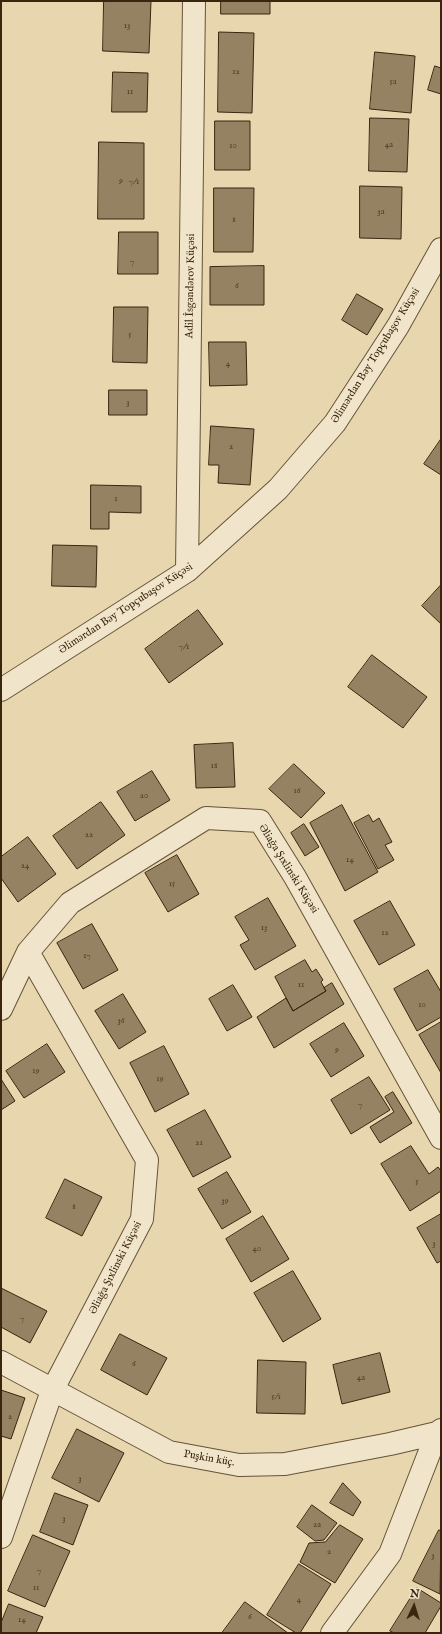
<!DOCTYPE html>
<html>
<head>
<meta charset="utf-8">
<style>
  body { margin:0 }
  #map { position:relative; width:442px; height:1634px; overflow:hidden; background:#e8d7ae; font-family:"IM FELL English",serif }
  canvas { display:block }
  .frame { position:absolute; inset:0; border:2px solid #3a250f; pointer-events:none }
  .north { position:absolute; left:394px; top:1586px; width:40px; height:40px; -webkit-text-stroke:3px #f0e5ca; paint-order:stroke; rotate:4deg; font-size:11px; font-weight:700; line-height:16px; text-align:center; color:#3a250f }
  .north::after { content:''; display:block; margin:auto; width:14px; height:18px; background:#3a250f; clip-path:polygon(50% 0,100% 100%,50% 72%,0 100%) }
</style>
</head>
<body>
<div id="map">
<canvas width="442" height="1634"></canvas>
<div class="frame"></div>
<div class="north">N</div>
</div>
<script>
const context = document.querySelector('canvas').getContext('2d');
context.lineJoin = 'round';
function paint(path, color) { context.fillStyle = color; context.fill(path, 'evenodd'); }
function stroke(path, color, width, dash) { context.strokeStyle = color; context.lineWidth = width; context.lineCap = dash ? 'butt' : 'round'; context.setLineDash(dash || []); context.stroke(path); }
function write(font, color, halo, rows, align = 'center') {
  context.font = font + ' "IM FELL English",serif'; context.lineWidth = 3; context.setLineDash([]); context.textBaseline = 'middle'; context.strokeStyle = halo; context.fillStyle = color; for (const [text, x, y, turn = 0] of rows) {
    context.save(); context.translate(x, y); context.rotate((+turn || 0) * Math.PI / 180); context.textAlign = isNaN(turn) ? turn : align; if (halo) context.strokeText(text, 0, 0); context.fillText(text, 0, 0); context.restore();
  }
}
const building = new Path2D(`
  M104 1H151L149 53 103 51Z
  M221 1H270V14H221Z
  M219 32 254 33 252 113 218 112Z
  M375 52 415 56 411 113 370 109Z
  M435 66 441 68V94L428 90Z
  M113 72 148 73 147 112H112Z
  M370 118 409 119 407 172 369 171Z
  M215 121H250V170H215Z
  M99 142 144 143V219H98Z
  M360 186 402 187 401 239 360 238Z
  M214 188H254L253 252H214Z
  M119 232H158V274H118Z
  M264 266V305H210V267Z
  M357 294 383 309 367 335 342 320Z
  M114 307H148L147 363 113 362Z
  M209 342H246L247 385 210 386Z
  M109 390H147V415H109Z
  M211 426 254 429 250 485 218 483 219 465H209Z
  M441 439V475L424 464Z
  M91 485 141 486V513L109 512V529H91Z
  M53 545 97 546 96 587 52 586Z
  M441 585V624L422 606Z
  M198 610 223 644 169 683 145 649Z
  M372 655 427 697 403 728 348 687Z
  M233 743 235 787 196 788 194 745Z
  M294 764 325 793 301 818 269 789Z
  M152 771 170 800 135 821 117 792Z
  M101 802 125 835 77 869 53 836Z
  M342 805 378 872 345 891 310 823Z
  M369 815 373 822 379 818 392 842 385 845 394 860 378 869 354 823Z
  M304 824 319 847 305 856 291 833Z
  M28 837 56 874 18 902 1 878V857Z
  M177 855 199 894 168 912 145 873Z
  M268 898 296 946 255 970 240 945 249 940 235 917Z
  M390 901 415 945 379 965 354 921Z
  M92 924 118 970 83 989 57 943Z
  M305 960 312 972 316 969 323 980 321 982 326 991 293 1011 275 977Z
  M428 970 441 992V1017L417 1031 394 989Z
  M332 983 344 1004 274 1048 257 1017 286 998 293 1011 326 991 324 988Z
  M233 985 252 1017 227 1031 209 999Z
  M123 994 146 1032 119 1049 95 1011Z
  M441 1022V1073L419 1035Z
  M344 1023 364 1056 331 1077 310 1044Z
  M47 1044 65 1072 24 1098 6 1071Z
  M164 1046 189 1094 155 1112 130 1063Z
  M369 1077 390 1110 351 1134 331 1100Z
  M1 1079 15 1101 1 1110Z
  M393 1092 412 1123 380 1143 370 1127 394 1112 385 1097Z
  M205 1110 231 1157 193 1177 167 1130Z
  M411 1146 429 1174 438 1167 441 1171V1191L410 1211 381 1164Z
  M227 1172 251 1212 222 1229 198 1189Z
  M65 1179 102 1197 82 1236 46 1218Z
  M441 1214V1261L437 1263 417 1228Z
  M263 1216 289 1259 251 1282 226 1239Z
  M293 1271 321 1319 283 1342 254 1293Z
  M1 1288 47 1311 30 1343 1 1327Z
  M120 1334 167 1358 147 1395 101 1370Z
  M380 1353 390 1392 342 1404 333 1365Z
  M258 1360 306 1362 305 1414 257 1413Z
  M1 1390 25 1398 11 1439 1 1436Z
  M77 1429 124 1453 99 1502 52 1478Z
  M343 1483 361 1502 353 1516 330 1503Z
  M55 1493 88 1505 73 1545 40 1532Z
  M312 1505 337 1523 324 1540 315 1541 297 1527Z
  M340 1525 363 1539 335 1583 300 1562 309 1543 325 1542Z
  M439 1530 441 1531 440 1594 413 1581Z
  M33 1535 70 1551 45 1607 8 1591Z
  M299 1564 331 1584 300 1633H296L267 1615Z
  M417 1588 441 1603V1606L425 1633H394L390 1631Z
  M245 1602 288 1633H222Z
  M9 1604 43 1617 36 1633H1V1623Z`);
const minor = new Path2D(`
  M187 571 194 1
  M1 690 187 571 278 489 335 423 398 326 441 249
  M1 1009 28 952 70 903 206 818 260 821 295 877 441 1138
  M1 1362 169 1452 239 1465 285 1464 390 1444 437 1433
  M1 1537 52 1391 142 1219 147 1160 28 952
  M332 1633 390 1554 437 1433 441 1430`);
const numberNames = [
  ["13",127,26],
  ["12",236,72],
  ["5a",393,82],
  ["11",130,92],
  ["4a",389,145],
  ["10",233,146],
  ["9",121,181],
  ["7/1",134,182],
  ["3a",381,212],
  ["8",234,220],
  ["7",132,262],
  ["6",237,286],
  ["5",130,335],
  ["4",228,364],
  ["3",128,403],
  ["2",231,447],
  ["1",116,499],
  ["7/1",184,647],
  ["18",214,766],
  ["16",297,791],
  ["20",144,796],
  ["22",89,835],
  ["14",350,860],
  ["24",25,866],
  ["15",172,884],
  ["13",264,928],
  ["12",385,933],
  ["17",87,956],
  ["11",301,985],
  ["10",422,1005],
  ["36",121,1021],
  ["9",337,1050],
  ["19",36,1071],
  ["19",160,1079],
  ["7",360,1105],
  ["21",199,1143],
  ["5",417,1182],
  ["39",225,1201],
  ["8",74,1207],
  ["3",434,1244],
  ["40",257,1249],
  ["7",22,1319],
  ["6",134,1364],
  ["4a",361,1378],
  ["5/1",276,1397],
  ["2",10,1417],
  ["3",80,1479],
  ["3",64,1519],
  ["2a",317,1525],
  ["2",329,1552],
  ["3",433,1556],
  ["7",39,1571],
  ["11",36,1588],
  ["4",299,1600],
  ["6",250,1617],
  ["14",22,1620]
];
const streetNames = [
  ["Adil İsgəndərov Küçəsi",191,286,-89],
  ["Əlimərdan Bəy Topçubaşov Küçəsi",376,356,-58],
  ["Əlimərdan Bəy Topçubaşov Küçəsi",126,609,-33],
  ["Əliağa Şıxlinski Küçəsi",288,869,58],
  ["Əliağa Şıxlinski Küçəsi",116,1268,-63],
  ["Puşkin küç.",209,1459,10]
];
paint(building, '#948262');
stroke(building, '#3a250f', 1);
stroke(minor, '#665237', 24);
stroke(minor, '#f0e5ca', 22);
write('9px', '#503c24', null, numberNames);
write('11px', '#3a250f', '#f0e5ca', streetNames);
</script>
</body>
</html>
